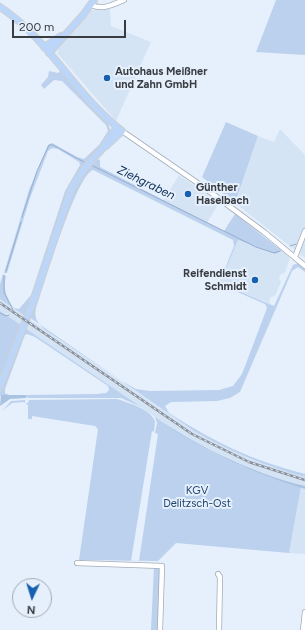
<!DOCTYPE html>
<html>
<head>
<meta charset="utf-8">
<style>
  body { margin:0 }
  #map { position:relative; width:305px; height:630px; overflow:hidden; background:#e6f0fc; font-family:Figtree,sans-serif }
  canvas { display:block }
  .north { position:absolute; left:12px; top:578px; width:40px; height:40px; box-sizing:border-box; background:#e6f0fc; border:1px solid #a1a8b2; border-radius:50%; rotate:184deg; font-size:11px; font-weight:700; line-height:16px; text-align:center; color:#393d42 }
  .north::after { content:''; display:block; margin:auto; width:14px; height:18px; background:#1760af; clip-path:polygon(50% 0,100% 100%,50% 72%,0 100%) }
  .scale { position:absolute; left:12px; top:20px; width:114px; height:18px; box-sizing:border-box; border:2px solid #393d42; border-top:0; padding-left:5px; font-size:12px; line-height:14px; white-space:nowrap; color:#393d42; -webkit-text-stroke:3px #e6f0fc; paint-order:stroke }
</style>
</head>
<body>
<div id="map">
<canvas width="305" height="630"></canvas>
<div class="north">N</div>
<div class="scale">200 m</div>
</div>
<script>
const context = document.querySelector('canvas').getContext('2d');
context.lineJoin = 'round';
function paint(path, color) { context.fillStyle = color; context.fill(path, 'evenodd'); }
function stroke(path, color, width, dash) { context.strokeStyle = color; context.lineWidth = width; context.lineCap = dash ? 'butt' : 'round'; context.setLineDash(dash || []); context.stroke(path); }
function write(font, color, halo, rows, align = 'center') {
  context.font = font + ' Figtree,sans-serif'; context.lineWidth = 4; context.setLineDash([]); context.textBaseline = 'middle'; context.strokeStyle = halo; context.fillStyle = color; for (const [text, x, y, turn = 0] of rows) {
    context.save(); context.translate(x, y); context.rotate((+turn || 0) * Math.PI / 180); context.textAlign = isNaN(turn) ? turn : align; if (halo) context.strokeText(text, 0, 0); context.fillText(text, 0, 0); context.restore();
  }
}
const built = new Path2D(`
  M110 9 111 26 151 42 116 121 57 53 60 43 76 29 91 10Z
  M280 129 305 155V258L235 203 258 136 274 142Z
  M179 175 219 203 207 223 163 201Z
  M238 240 274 254 282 251 290 258 285 273 281 274 279 278 281 282 275 296 271 297 269 301 271 304 220 283Z
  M0 299 194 431 251 459 305 477V486L274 478 233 462 180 434 0 311Z
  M301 487 305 489V554L289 553Z`);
const green = new Path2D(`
  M276 0H305V55L256 52Z
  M61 70 108 124 111 131 103 143 80 171 25 316 0 299V284L3 274 6 276C3 288 6 299 14 308L19 309 31 295 65 191 80 165 79 162 58 149 52 148 48 151 30 198 7 273H4L29 190 48 145 52 143 77 157 84 159 99 145 108 131 106 125 62 81 54 80 44 89 41 85 48 77 49 71 58 73Z
  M226 122 258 136 235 203 202 177Z
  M96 159 100 160V167L135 185 141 184 144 182 140 188 224 231 235 214 282 251 275 254 238 240 220 283 274 306 293 265 298 263 305 269V272L298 267 292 271 240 392 230 398 217 401 171 402 165 406 169 413C216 443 251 460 305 474V477C266 466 229 451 194 431L29 317 71 194 79 179ZM93 170 233 240 234 246 219 284 265 304 267 308 242 374 233 386 219 390 150 391 136 389 120 380 44 329C37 322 34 318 36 308 44 286 76 175 93 170Z
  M0 311 21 325 0 380Z
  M25 328 141 407 121 398H29L27 397 26 398V395L96 394 106 393 109 390 108 386 35 337 27 334 25 335 5 389V393L9 395H1L0 397V392Z
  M117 399C129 403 150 409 155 421L154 432 152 431 131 561H139L158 434 155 433 157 423 155 417C203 450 245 471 301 487L289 553 176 543 158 561 84 560V563H81L79 560 98 429 95 426 32 416V419H28V405L24 402 12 403 2 411 11 401 25 400V403H28L29 400Z
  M154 566H162L161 630H151Z`);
const forest = new Path2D(`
  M1 395H26V398L10 399 0 406Z
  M160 421C206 450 252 473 305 486V489C250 472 208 453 160 421Z`);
const stream = new Path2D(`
  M91 165 256 247 274 253 280 251
  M22 217 37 171 49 145H53L84 162
  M290 246 296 244
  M6 271 21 222
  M4 276V292L13 310
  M0 313 6 316 9 315`);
const minor = new Path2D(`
  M91 5C103 10 112 5 124 0
  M122 131 202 186 264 232 305 266
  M295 257 305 231
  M77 563 162 566 160 630
  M218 574 220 577 219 630
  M303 630 305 612`);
const major = new Path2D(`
  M0 7C49 39 76 96 122 131L106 146
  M44 47 61 36
  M49 53 83 15 94 0
  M0 386 32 305 72 187 84 169 103 148 117 127`);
const rail = new Path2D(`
  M0 303 192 434 249 462 305 480`);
const markers = [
  [107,78,4,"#1760af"],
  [188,194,4,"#1760af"],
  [255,280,4,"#1760af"]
];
const poiNames = [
  ["Autohaus Meißner",115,72],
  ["und Zahn GmbH",115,85],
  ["Günther",196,188],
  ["Haselbach",196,201],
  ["Reifendienst",247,274,"right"],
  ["Schmidt",247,287,"right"]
];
const parkNames = [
  ["KGV",197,491],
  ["Delitzsch-Ost",197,504]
];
const waterNames = [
  ["Ziehgraben",146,183,26]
];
paint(built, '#d5e4f5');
paint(green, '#bbd1ee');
paint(forest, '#aac3e2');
stroke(stream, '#96aecd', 1);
stroke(minor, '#a3acb8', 6);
stroke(major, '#cfd0d2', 8);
stroke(minor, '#fff', 4.5);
stroke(major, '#bbd6f8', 6);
stroke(rail, '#8b919a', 2.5);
stroke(rail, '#e6f0fc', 1, [3]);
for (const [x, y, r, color] of markers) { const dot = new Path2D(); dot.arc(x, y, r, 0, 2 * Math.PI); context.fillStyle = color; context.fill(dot); stroke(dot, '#e6f0fc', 1.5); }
write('bold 11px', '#393d42', '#e6f0fc', poiNames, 'left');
write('11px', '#21446d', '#e6f0fc', parkNames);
write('italic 12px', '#0b2d55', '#e6f0fc', waterNames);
</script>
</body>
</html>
